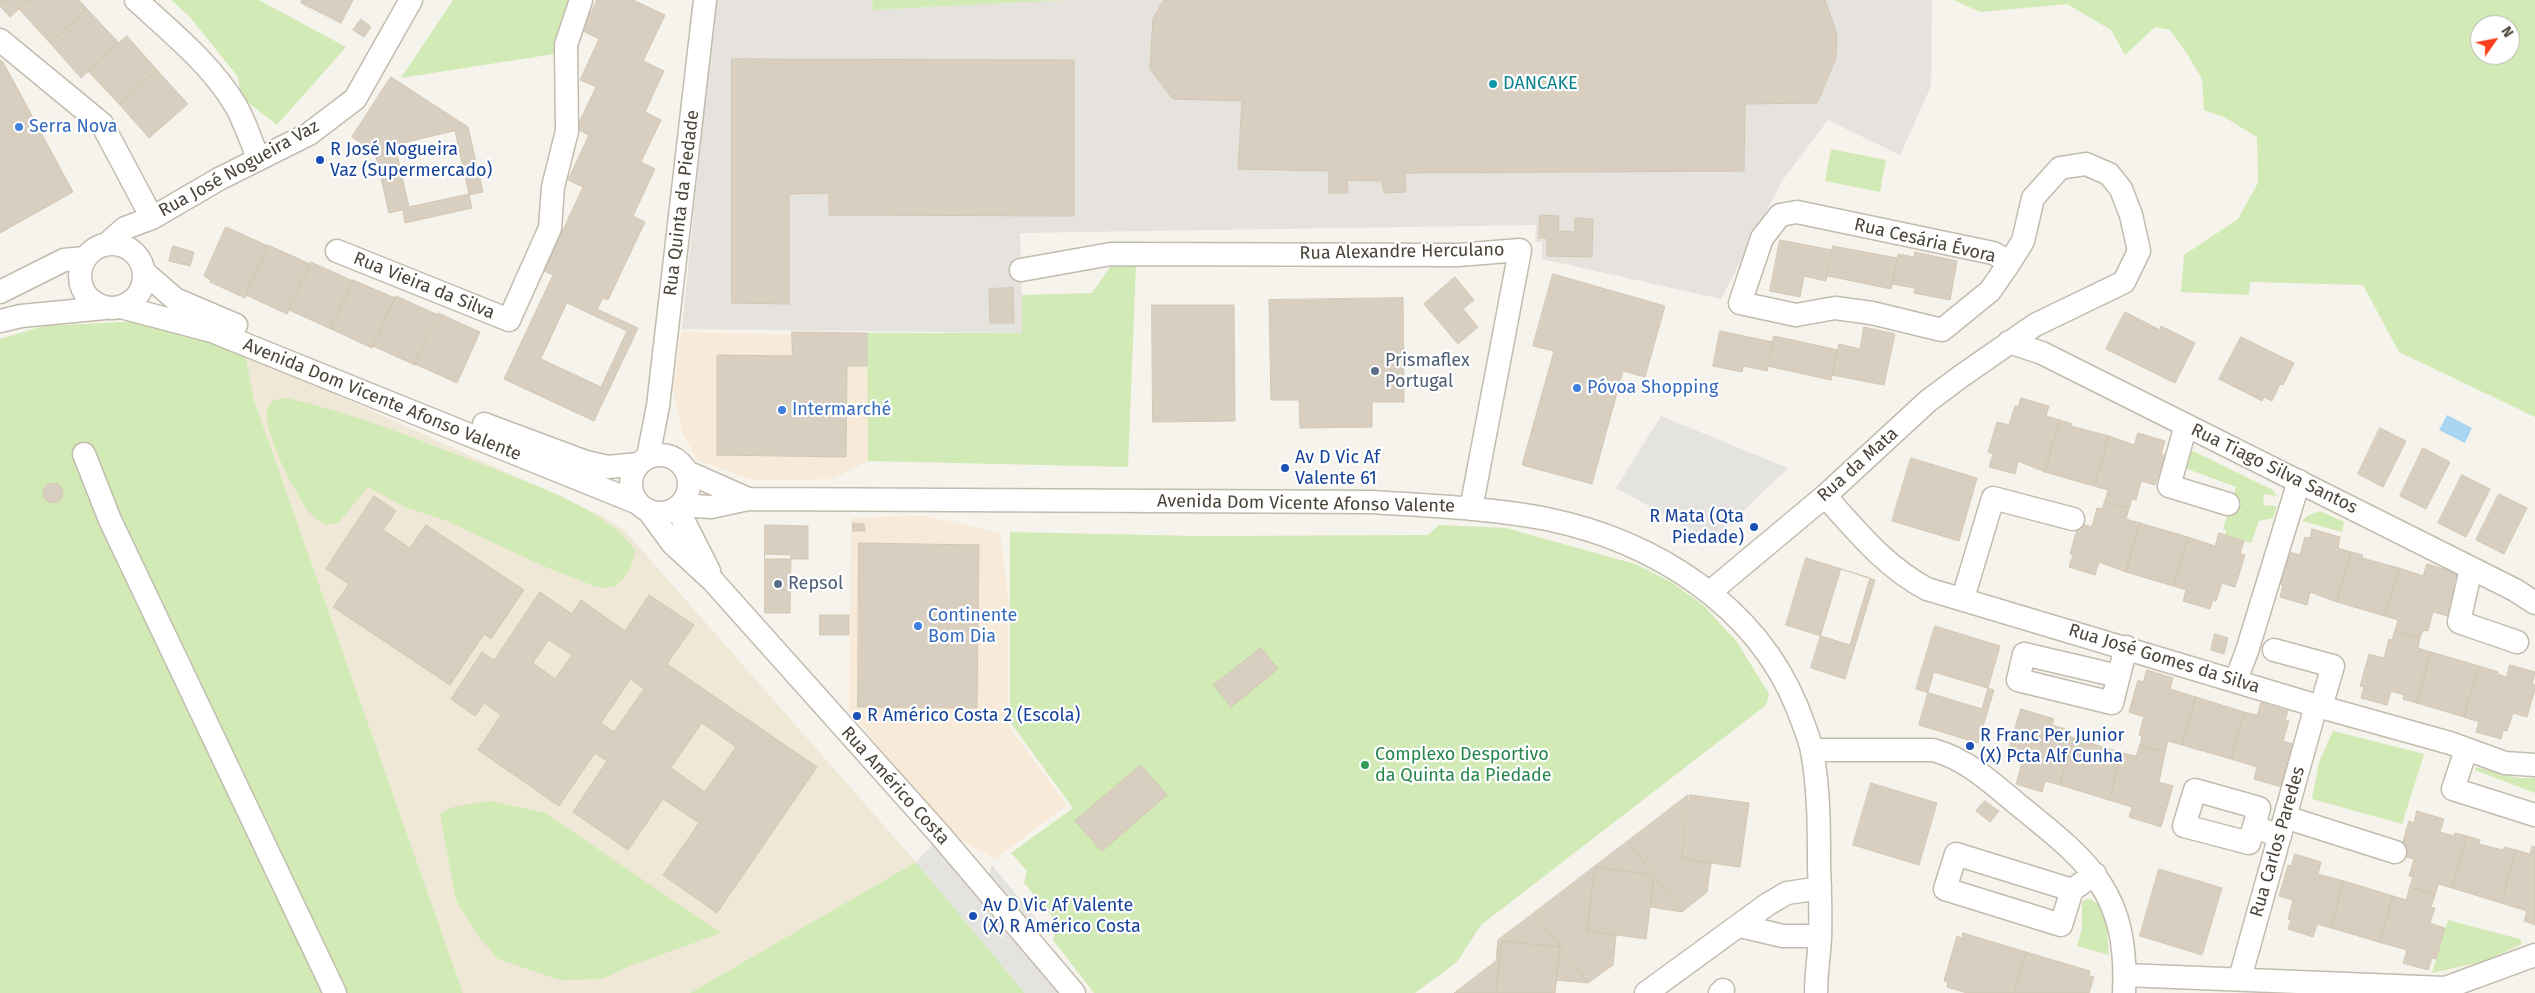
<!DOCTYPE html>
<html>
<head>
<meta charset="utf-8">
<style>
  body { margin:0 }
  #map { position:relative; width:2535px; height:993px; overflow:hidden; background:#f6f3ec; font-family:"Fira Sans",sans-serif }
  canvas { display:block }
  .north { position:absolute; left:2470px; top:15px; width:50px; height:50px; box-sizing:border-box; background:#fff; border:1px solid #b7b4b0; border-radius:50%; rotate:57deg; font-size:14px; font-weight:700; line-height:20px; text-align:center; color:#4b4439 }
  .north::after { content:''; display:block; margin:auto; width:18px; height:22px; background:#fc3f1d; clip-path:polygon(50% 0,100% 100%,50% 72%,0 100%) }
</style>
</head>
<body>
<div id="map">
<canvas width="2535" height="993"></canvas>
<div class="north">N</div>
</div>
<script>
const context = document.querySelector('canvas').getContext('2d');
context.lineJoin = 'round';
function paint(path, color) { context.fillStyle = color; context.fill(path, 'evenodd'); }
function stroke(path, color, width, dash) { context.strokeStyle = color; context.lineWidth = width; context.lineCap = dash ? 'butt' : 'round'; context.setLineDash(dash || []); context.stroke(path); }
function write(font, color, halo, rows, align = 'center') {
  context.font = font + ' "Fira Sans",sans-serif'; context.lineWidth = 4.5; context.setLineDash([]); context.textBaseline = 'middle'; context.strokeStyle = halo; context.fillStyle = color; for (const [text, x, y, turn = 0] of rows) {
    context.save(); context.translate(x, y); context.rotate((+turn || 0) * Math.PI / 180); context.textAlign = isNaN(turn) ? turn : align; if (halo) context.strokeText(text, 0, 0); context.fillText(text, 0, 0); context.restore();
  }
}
const commercial = new Path2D(`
  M681 332 870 336 868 461 833 479 752 480 698 460 682 433 673 389Z
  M926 516 1000 533 1009 602 1007 718 1013 732 1067 805 995 859 955 837 849 711 851 518Z`);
const industrial = new Path2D(`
  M715 0H872L873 10 1068 0H1932L1931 86 1900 155 1828 120 1782 181 1721 299 1542 259V242H1535L1536 225 1020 233 1023 333 682 329Z`);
const education = new Path2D(`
  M245 353 602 516 625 531 916 862 690 993H463L254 400Z`);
const green = new Path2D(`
  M171 0H259L346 47 277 125 241 97 238 77 190 17Z
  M453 0H572L554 54 401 78Z
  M872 0H1068L873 10Z
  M1953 0H2535V417L2399 352 2363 285 2250 282 2249 295 2181 292 2184 255 2238 219 2258 183 2257 137 2224 117 2204 110 2202 79 2186 52 2170 30 2155 27 2125 55 2111 30 2067 4 1981 12ZM2480 25H2510V55H2480Z
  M1831 149 1886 160 1880 192 1825 181Z
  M1136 265 1128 467 868 461 867 333H1022V295L1092 293 1111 266Z
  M140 321 245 353 254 400 463 993H0V339L43 326Z
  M287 398C352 413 415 438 478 463 521 479 583 501 618 531 625 536 630 545 636 551L630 568 623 579 615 586 605 588 594 586 541 565 447 521 405 507 368 487 339 522 326 525C321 521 314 518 310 513 296 495 263 433 267 410 268 407 271 403 273 400Z
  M2193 451 2273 490 2277 496 2264 494 2263 505 2277 506 2273 518 2259 521 2251 543 2225 535 2226 530 2223 529 2236 487 2182 467 2187 454Z
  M2320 511 2344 522 2342 532 2302 521 2307 516Z
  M1439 525 1506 528 1635 564 1671 582 1703 605 1737 642 1769 694 1766 705 1481 925 1457 962 1415 993H1094L1053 940 1057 922 1024 883 1027 871 1011 853 1073 808 1010 722V532L1198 536 1428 535Z
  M2333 731 2424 754 2402 824 2312 799 2319 762Z
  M2476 767 2518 778H2535V793L2475 770Z
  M490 801 545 813 721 933 630 966 602 979 560 980 498 959 478 936 456 900 440 814 453 807Z
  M916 862 1025 993H690Z
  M2087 899C2109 901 2107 940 2109 955L2077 946 2082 929V902Z
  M2448 920 2520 939 2522 944 2485 961 2432 973Z`);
const parking = new Path2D(`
  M1661 416 1788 468 1712 541 1616 488Z
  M941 836 1074 993H1025L916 862Z
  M992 865 1042 926 1039 941 987 882Z`);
const water = new Path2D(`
  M2447 415 2472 428 2465 443 2439 430Z`);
const building = new Path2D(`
  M0 0H29L10 17 0 6Z
  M29 0H79L87 9 50 43 19 9Z
  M302 0H353L341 23 301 3Z
  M597 0H633L665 15 643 61 664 71 645 112 661 120 641 162 655 169 633 216 645 222 608 300 603 298 597 309 638 328 594 421 504 379 553 275 544 271 583 187 568 180 589 135 576 129 596 87 580 80 599 39 583 31Z
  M1164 0H1825L1837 34 1836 58 1817 103 1745 104 1744 171 1405 173 1406 192 1384 193 1382 181 1347 180 1348 193H1329V171L1238 169 1242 101 1173 99 1150 69 1153 19Z
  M87 9 119 43 81 78 50 43Z
  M361 19 371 27 364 37 353 30Z
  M127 36 157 70 120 105 88 71Z
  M732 59 1074 60V216L829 215V193L789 194V304L732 303Z
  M0 60 3 62 73 192 0 233Z
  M157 70 188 104 149 138 120 105Z
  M391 77 468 127 483 192 469 195 472 208 405 223 403 210 389 213 375 152 352 137Z
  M455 131 469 194 409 207 395 145Z
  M1540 215 1559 216 1558 231 1575 232V218L1593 219 1592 257 1547 256V238H1539Z
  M226 227 268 246 245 298 210 282 211 280 204 276Z
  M1780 240 1832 250 1826 281 1804 276 1800 297 1770 291Z
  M268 245 310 264 287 314 246 295Z
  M173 246 194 252 190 266 169 261Z
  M1833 246 1897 258 1891 289 1828 276Z
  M1915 252 1957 261 1950 300 1914 293 1915 288 1892 284 1898 254 1914 257Z
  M311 262 353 281 331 329 289 310Z
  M1553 274 1665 306 1645 377 1623 371 1592 484 1522 465 1554 351 1533 346Z
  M1455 277 1474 300 1463 309 1478 327 1458 344 1424 304Z
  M353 280 395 298 372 348 331 329Z
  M1013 288 1014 323H990L989 289Z
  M396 296 438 315 415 365 373 346Z
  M1403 298 1404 402H1372V427L1300 428 1299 400H1271L1269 300Z
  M567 303 627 331 601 387 541 359Z
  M1152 305H1234L1235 421 1153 422Z
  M2125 312 2160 330 2161 326 2195 343 2175 383 2106 349Z
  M438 313 480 332 457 383 415 364Z
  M1864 327 1895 334 1884 385 1832 375 1839 344 1860 349Z
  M1720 331 1773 342 1767 371 1743 366 1742 372 1713 366Z
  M792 332 867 333V366H847L846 457 717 455V355L792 356Z
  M1774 336 1838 350 1831 380 1767 366Z
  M2241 337 2294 363 2283 385 2280 384 2272 401 2264 397 2262 401 2219 379Z
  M2021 398 2049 406 2046 416 2060 420 2045 472 2018 461 2015 474 1989 467 1993 454 1988 452 1997 422 2009 425 2015 406 2018 407Z
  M2060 420 2072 424 2071 426 2109 436 2094 486 2045 472Z
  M2380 428 2406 441 2383 487 2358 474Z
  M2138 433 2165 441 2161 454 2165 455 2155 485 2141 481 2136 500 2132 499 2129 508 2105 501 2108 490 2094 486 2109 436 2134 445Z
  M2423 448 2450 462 2426 509 2400 496Z
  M1911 458 1977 478 1959 541 1892 521Z
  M2462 475 2490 489 2466 537 2438 523Z
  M43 493a10 10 0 1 1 20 0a10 10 0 1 1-20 0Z
  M2499 494 2527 508 2504 554 2476 540Z
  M374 496 396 511 383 530 410 548 426 525 524 590 491 639 484 634 450 685 333 607 349 584 326 569Z
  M2105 501 2129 508 2126 519 2140 523 2126 572 2099 562 2095 575 2069 567 2073 555 2070 554 2079 523 2092 527 2097 508 2102 509Z
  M853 523 864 524 865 531H853Z
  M2140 523 2188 537 2173 586 2126 572Z
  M765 525 808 526V559H765Z
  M2312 529 2340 537 2338 548 2351 552 2337 602 2310 592 2307 605 2280 597 2283 585 2280 584 2289 552 2300 555 2305 537 2310 538Z
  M2219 533 2244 541 2240 554 2245 555 2235 587 2222 583 2216 601 2213 600 2210 609 2183 601 2186 590 2173 586 2188 537 2215 546Z
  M859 543 979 545 977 708 858 707Z
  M2351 552 2363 555 2362 558 2399 568 2385 616 2337 602Z
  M765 554 791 555 790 613H765Z
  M1806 558 1870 578 1850 645 1786 625Z
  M2427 564 2457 573 2453 585 2457 586 2448 616 2433 612 2428 631 2423 630 2420 638 2395 631 2398 620 2385 616 2399 568 2423 576Z
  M1841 569 1875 580 1845 679 1811 668Z
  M540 592 572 614 581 600 625 631 649 595 694 625 667 664 817 767 717 913 663 875 699 823 663 799 628 850 573 812 607 761 595 753 559 806 478 750 501 715 484 703 475 716 451 699 482 652 494 660ZM549 640 572 655 555 679 533 663ZM631 679 644 689 614 732 601 723ZM702 723 736 747 705 792 671 768Z
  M820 615H849V635H820Z
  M1935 626 2000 646 1982 709 1916 689Z
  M2395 631 2420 638 2418 648 2431 652 2417 703 2403 699 2404 695 2391 691 2387 705 2361 698 2364 687 2360 686 2369 654 2384 658 2389 639 2392 640Z
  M2215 634 2228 638 2224 654 2211 650Z
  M1261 648 1278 669 1231 707 1214 685Z
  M2431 652 2479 666 2464 717 2417 703Z
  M2510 665 2535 672 2532 684 2535 685V689L2527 717 2513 713 2507 731 2503 730 2501 739 2476 732 2479 722 2464 717 2479 666 2498 672V674L2506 677Z
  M2147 670 2173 678 2170 689 2196 697 2182 745 2168 741 2165 752 2140 745 2142 736 2139 735 2144 717 2129 712 2138 680 2143 682Z
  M1934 672 1994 690 1978 743 1919 725Z
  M2196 697 2244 712 2231 759 2182 745Z
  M2261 703 2288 711 2285 720 2289 721 2283 741 2296 745 2281 787 2254 779 2257 767 2231 759 2244 712 2257 715Z
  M2021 709 2054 719 2052 725 2066 729 2065 735 2074 738 2060 785 2045 781 2042 792 2016 784 2024 756 2008 752Z
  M2074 738 2122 753 2109 800 2060 785Z
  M2140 745 2165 752 2159 782 2173 786 2161 827 2129 817 2132 807 2109 800 2122 753 2136 756Z
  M1141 765 1167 795 1102 851 1075 821Z
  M1871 783 1937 803 1919 865 1853 845Z
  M1688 795 1682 859 1711 863 1707 892 1682 912 1628 841Z
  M1690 795 1749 803 1740 867 1682 859Z
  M1985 801 1999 811 1990 822 1976 811Z
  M2417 811 2444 819 2440 832 2454 836 2455 833 2467 836 2452 888 2438 884 2435 895 2410 887 2413 877 2409 876 2414 859 2399 855 2409 821 2414 823Z
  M2467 836 2480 840 2479 844 2503 850 2504 847 2516 850 2501 903 2452 888Z
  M1628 841 1682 912 1650 907 1654 875 1595 867 1587 931 1616 935 1613 965 1588 983 1534 913Z
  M2532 846 2535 847V925L2524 921 2527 911 2501 903 2516 850 2530 854Z
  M2295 854 2321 862 2318 874 2344 881 2331 928 2317 924 2313 937 2288 929 2291 920 2288 919 2293 900 2279 896 2288 865 2291 866Z
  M1595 867 1654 875 1646 939 1587 931Z
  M2159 869 2222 888 2202 955 2140 936Z
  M2344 881 2393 896 2379 942 2331 928Z
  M2410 887 2435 895 2431 907 2435 908 2430 923 2445 928 2436 959 2432 958 2428 970 2403 963 2407 950 2379 942 2393 896 2406 900Z
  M1534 913 1588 983 1556 980 1560 947 1502 941 1496 993H1454L1496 961 1498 940Z
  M1963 933 2026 952 2014 993H1967L1947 987 1948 982 1944 981 1957 936 1962 938Z
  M1502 941 1560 947 1555 993H1496Z
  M2026 952 2090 971 2089 976 2094 977 2089 993H2014Z`);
const minor = new Path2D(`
  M136 0C171 32 211 64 236 106 245 122 251 141 258 158
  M0 40 102 124 152 218
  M1797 212 1993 253 2010 262 1990 291 1942 330 1872 313 1835 308 1796 315 1740 303 1762 238 1780 215Z
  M108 243 125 228 152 218 219 179 309 134 355 99 411 0
  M80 276a32 32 0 1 1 64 0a32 32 0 1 1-64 0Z
  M337 251 509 320 550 228 553 187 567 131 566 45 581 0
  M1021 270 1111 254 1458 255 1520 250 1471 509
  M144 272 175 299 236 325
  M0 292 64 260 84 258
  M121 307 212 331 638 503
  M0 321 21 316 105 308
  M2009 342 2042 353 2515 590 2535 603
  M484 424 586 462 608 467 638 464
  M2186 425 2169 486 2228 504
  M84 454 110 520 335 993
  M631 484a29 29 0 1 1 58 0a29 29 0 1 1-58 0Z
  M648 457 658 406 705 0
  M687 472 748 499
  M1825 496C1856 530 1885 567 1927 589L2321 707 2450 743 2505 763 2535 765
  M680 505 711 507 748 499 1373 502C1431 506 1490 508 1547 519 1653 541 1755 604 1797 707 1802 721 1809 736 1812 751 1819 789 1819 828 1819 866 1820 890 1821 914 1820 938 1819 956 1816 974 1816 993
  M677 508 709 571
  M648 510 673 544 713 581 941 836 1074 993
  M2471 568 2459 622 2517 642
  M1710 592 1825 496 1928 401 1960 377 2035 325 2124 282 2139 251 2131 215 2121 189 2109 174 2086 164 2060 168 2033 198 2023 241 2010 262
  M1963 598 1993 498 2073 519
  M2274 650 2333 666 2321 707
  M2118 676 2024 654 2018 680 2112 703 2126 647
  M2236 680 2247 651 2299 481
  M1812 750H1933C1966 759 1990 781 2016 803 2089 862 2129 891 2124 993
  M2466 750 2453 789 2535 815
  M2285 817 2395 852
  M2254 827 2259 808 2195 790 2184 826 2249 843 2254 827 2280 836
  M2072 890 1956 854 1945 889 2061 925 2072 890 2095 874
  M1740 926 1783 936H1820
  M2125 975 2445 988 2535 955
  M2240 978 2316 706
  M1646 993 1768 904 1787 893 1820 888
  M1720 993 1723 990`);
const markers = [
  [1493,84,5,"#0f9aa8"],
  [19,127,5,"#3f7fe0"],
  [320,160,5,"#1a4fb4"],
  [1375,371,5,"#5c6f8a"],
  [1577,388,5,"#3f7fe0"],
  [782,410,5,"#3f7fe0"],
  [1285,468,5,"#1a4fb4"],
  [1754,527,5,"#1a4fb4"],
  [778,584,5,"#5c6f8a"],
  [918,626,5,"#3f7fe0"],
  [857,716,5,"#1a4fb4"],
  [1970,746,5,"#1a4fb4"],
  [1365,765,5,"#2e9e5b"],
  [973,916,5,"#1a4fb4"]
];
const cultureNames = [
  ["DANCAKE",1503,84]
];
const shopNames = [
  ["Serra Nova",29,127],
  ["Póvoa Shopping",1587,388],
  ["Intermarché",792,410],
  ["Continente",928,616],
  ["Bom Dia",928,637]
];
const transitNames = [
  ["R José Nogueira",330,150],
  ["Vaz (Supermercado)",330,171],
  ["Av D Vic Af",1295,458],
  ["Valente 61",1295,479],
  ["R Mata (Qta",1744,517,"right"],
  ["Piedade)",1744,538,"right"],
  ["R Américo Costa 2 (Escola)",867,716],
  ["R Franc Per Junior",1980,736],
  ["(X) Pcta Alf Cunha",1980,757],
  ["Av D Vic Af Valente",983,906],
  ["(X) R Américo Costa",983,927]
];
const streetNames = [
  ["Rua José Nogueira Vaz",239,169,-29],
  ["Rua Quinta da Piedade",682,203,-83],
  ["Rua Cesária Évora",1925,241,13],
  ["Rua Alexandre Herculano",1402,252,-1],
  ["Rua Vieira da Silva",424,286,22],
  ["Avenida Dom Vicente Afonso Valente",382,400,22],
  ["Rua da Mata",1858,465,-42],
  ["Rua Tiago Silva Santos",2274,469,26],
  ["Avenida Dom Vicente Afonso Valente",1306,504,1],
  ["Rua José Gomes da Silva",2164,659,17],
  ["Rua Américo Costa",895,786,48],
  ["Rua Carlos Paredes",2278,842,-74]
];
const serviceNames = [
  ["Prismaflex",1385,361],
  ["Portugal",1385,382],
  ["Repsol",788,584]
];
const leisureNames = [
  ["Complexo Desportivo",1375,755],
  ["da Quinta da Piedade",1375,776]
];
paint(commercial, '#f7ead8');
paint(industrial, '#e6e2dd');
paint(education, '#efe8d6');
paint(green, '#d2eab5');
paint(parking, '#e5e3e0');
paint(water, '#a9d4f2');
paint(building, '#d8cfc1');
stroke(building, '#d3c7b4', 1);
stroke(minor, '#c2bbae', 25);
stroke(minor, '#fff', 22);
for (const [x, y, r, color] of markers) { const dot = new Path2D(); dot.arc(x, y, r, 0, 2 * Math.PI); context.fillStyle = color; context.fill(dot); stroke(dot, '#fff', 2); }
write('18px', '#0d838f', '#fff', cultureNames, 'left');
write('18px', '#366cbe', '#fff', shopNames, 'left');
write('18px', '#164399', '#fff', transitNames, 'left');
write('18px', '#4b4439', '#fff', streetNames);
write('18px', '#4e5e75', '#fff', serviceNames, 'left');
write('18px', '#27864d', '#fff', leisureNames, 'left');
</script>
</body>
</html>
